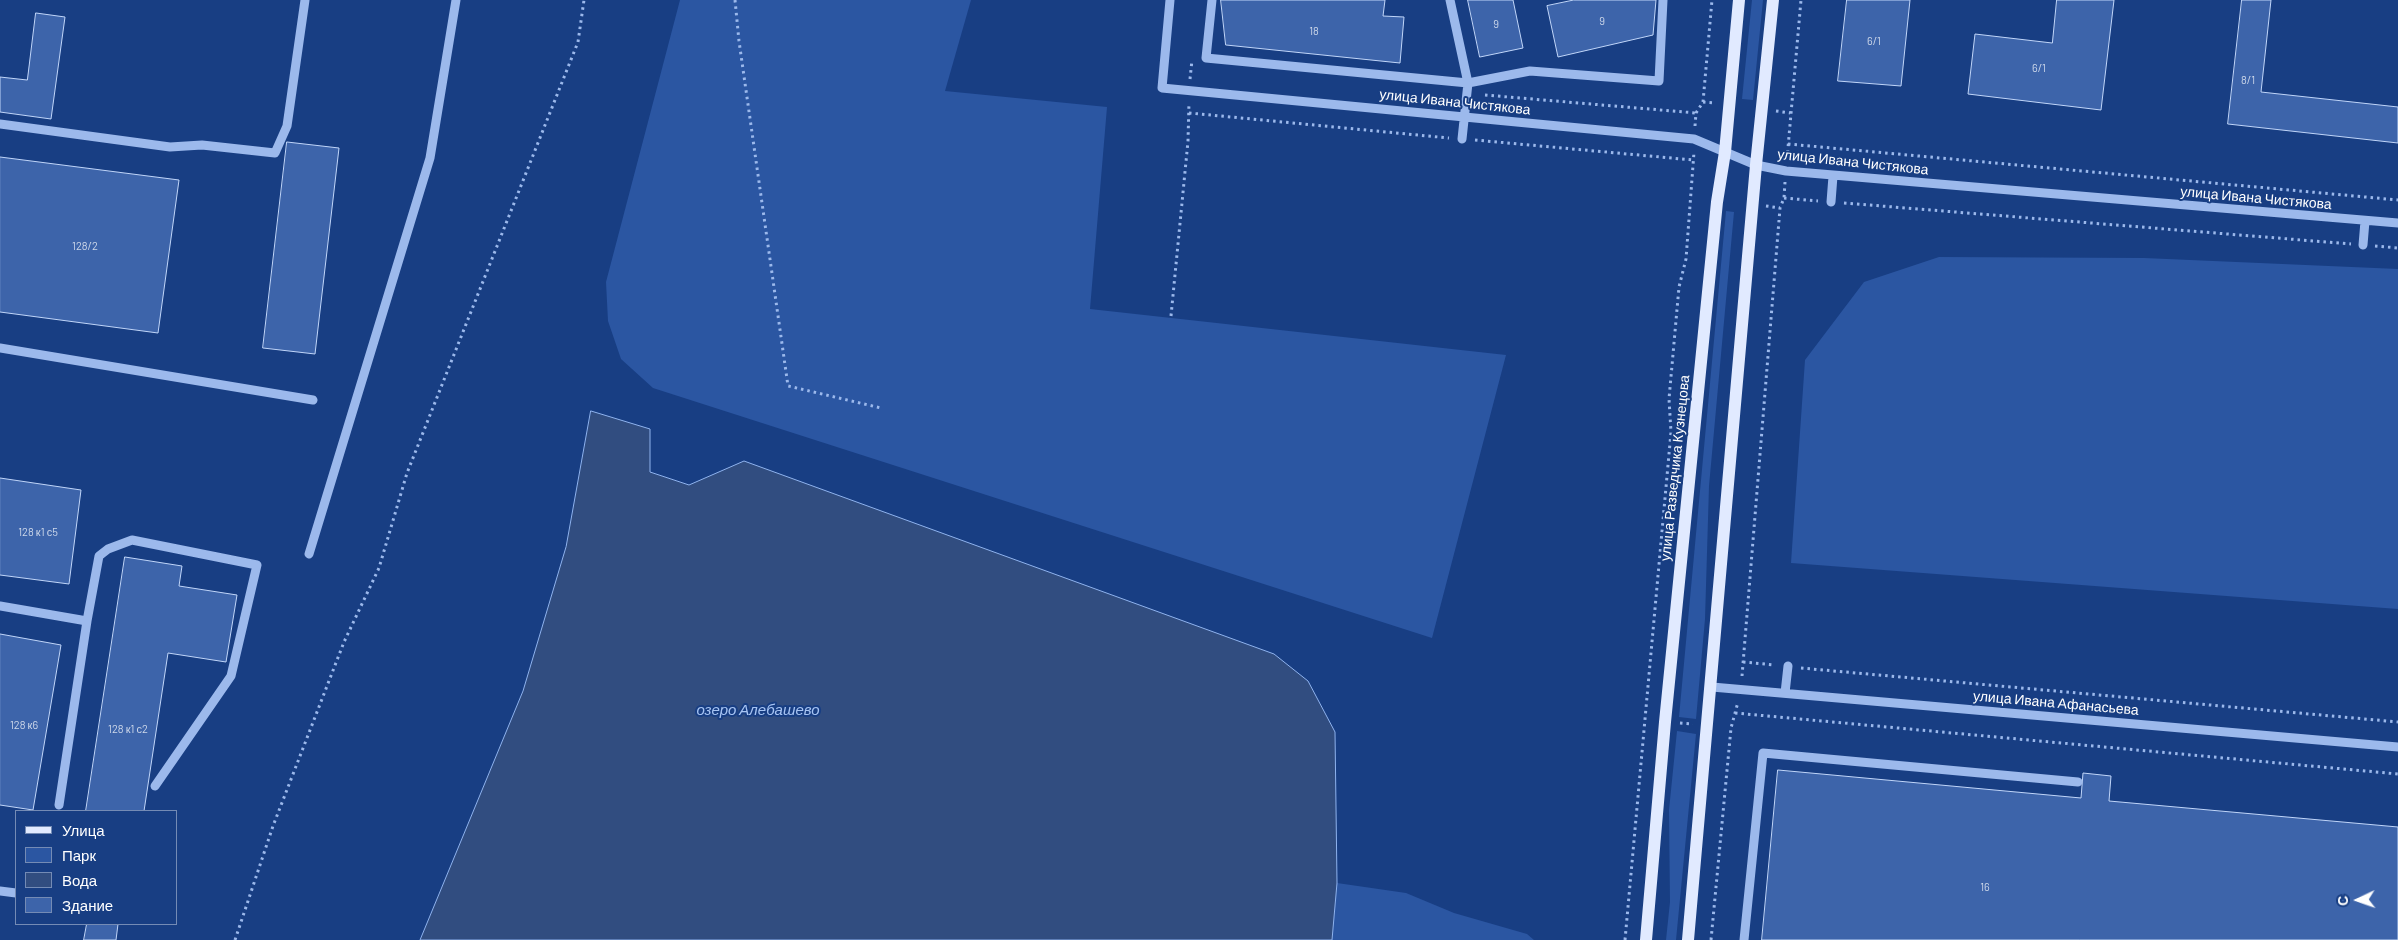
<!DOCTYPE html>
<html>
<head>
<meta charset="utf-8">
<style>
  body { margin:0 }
  #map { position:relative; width:2398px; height:940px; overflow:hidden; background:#183e83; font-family:Barlow,sans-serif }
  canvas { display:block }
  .legend { position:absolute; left:15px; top:810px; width:162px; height:115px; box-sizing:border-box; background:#183e83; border:1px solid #748bb5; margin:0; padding:6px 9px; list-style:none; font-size:15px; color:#fff }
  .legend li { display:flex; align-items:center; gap:10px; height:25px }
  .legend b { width:25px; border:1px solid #748bb5 }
  .north { position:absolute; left:2333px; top:875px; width:50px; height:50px; -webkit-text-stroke:4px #183e83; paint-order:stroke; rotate:267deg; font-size:14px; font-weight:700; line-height:20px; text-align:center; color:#fff }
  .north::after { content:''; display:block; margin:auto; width:18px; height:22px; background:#fff; clip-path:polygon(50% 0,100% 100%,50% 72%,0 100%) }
</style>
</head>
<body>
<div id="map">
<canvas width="2398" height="940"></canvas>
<ul class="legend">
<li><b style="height:6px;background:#e1eaff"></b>Улица</li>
<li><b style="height:14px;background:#2b56a2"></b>Парк</li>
<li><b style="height:14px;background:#314d80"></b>Вода</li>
<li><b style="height:14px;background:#3d64aa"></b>Здание</li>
</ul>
<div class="north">С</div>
</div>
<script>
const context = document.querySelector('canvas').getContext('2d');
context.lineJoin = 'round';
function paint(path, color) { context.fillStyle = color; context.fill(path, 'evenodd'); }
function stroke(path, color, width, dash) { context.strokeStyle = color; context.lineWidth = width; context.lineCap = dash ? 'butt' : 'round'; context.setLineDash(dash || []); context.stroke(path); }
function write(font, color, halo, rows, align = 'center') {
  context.font = font + ' Barlow,sans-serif'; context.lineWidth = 4; context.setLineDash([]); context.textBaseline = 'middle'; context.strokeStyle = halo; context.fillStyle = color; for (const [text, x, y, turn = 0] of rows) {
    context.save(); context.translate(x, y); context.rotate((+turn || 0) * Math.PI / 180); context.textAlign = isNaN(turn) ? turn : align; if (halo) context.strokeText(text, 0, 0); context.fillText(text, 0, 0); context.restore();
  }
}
const green = new Path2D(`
  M680 0H971L945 91 1107 107 1090 309 1506 355 1432 638 653 388 621 359 608 321 606 282Z
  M1752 0H1763L1753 100 1742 99Z
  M1726 211 1734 212 1709 486 1705 619 1696 719 1679 717Z
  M1939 257 2144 258 2398 269V609L1791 563 1805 360 1864 282Z
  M1677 731 1696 734 1676 940H1666L1670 902 1669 810Z
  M1337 883 1406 893 1454 913 1527 934 1534 940H1332Z`);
const water = new Path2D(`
  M591 411 650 429V472L689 485 744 461 1274 654 1308 681 1335 732 1337 883 1332 940H420L523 691 566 547Z`);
const building = new Path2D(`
  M1221 0H1385L1383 16 1404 17 1400 63 1226 45Z
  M1468 0H1513L1523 48 1480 57Z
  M1574 0H1656L1653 35 1558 57 1547 6Z
  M1847 0H1910L1901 86 1838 81Z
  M2057 0H2114L2101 110 1968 94 1975 34 2052 43Z
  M2242 0H2271L2261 92 2398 107V143L2228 124Z
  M36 13 65 17 51 119 0 112V77L27 80Z
  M287 142 339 148 315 354 263 348Z
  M0 157 179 180 158 333 0 312Z
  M0 478 81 490 69 584 0 575Z
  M125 557 182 566 179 586 237 595 226 662 168 653 144 811H86Z
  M0 634 61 645 33 810 0 805Z
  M1778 770 2081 798 2083 773 2111 776 2109 801 2398 827V940H1762Z
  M87 924H118L116 940H84Z`);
const path = new Path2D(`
  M735 0 739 41 788 386 881 408
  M1190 79 1192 60
  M1485 95 1696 113
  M1703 102 1715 103
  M1776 111 1790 113
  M1189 113 1449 138
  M1695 126 1696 113 1703 102 1712 0
  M1475 140 1693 160
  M1788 144 2398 200
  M1787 159 1801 0
  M1784 198 1818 201
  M1844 203 2351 244
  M1766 206 1780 208
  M2375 246 2398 248
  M1171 316 1188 141 1189 103
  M1743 662 1775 665
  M1801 668 2398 722
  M1742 676 1780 208 1784 198 1785 182
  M1735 713 2398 774
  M1680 723 1693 724
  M235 940 273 826 344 642 379 568 407 473 578 42 584 0
  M1625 940 1671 432 1669 399 1679 287 1686 259 1694 152
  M1711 940 1731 728 1738 702`);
const minor = new Path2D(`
  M1170 0 1162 88 1694 139 1756 165 1786 171 2398 223
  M1212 0 1206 58 1468 83 1450 0
  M0 124 170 147 202 145 275 153 287 126 305 0
  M1462 139 1468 83 1530 71 1659 81 1663 0
  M1831 202 1833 176
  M2363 245 2365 221
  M0 348 313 400
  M309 554 430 158 456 0
  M0 606 87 621 59 805
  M87 621 99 556 108 549 132 540 257 565 231 676 155 786
  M1712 687 2398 747
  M1785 693 1788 666
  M0 891 16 893
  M1744 940 1763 753 2078 782`);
const major = new Path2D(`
  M1646 940 1665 722 1717 202 1725 152 1739 0
  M1688 940 1756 165 1773 0`);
const numberNames = [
  ["9",1602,21],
  ["9",1496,24],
  ["18",1314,31],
  ["6/1",1874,41],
  ["6/1",2039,68],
  ["8/1",2248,80],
  ["128/2",85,246],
  ["128 к1 с5",38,532],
  ["128 к6",24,725],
  ["128 к1 с2",128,729],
  ["16",1985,887]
];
const streetNames = [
  ["улица Ивана Чистякова",1455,102,6],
  ["улица Ивана Чистякова",1853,162,6],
  ["улица Ивана Чистякова",2256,198,5],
  ["улица Разведчика Кузнецова",1675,468,-84],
  ["улица Ивана Афанасьева",2056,703,5]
];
const waterNames = [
  ["озеро Алебашево",758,710]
];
paint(green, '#2b56a2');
paint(water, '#314d80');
stroke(water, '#8fb3ee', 1);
paint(building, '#3d64aa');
stroke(building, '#c1d6f9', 1);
stroke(path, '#9cb9ec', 3, [2.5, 4]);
stroke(minor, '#9cb9ec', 9);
stroke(major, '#e1eaff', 12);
write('11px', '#ced8ea', null, numberNames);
write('14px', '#fff', '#183e83', streetNames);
write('italic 15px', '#a7c4f3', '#183e83', waterNames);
</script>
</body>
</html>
